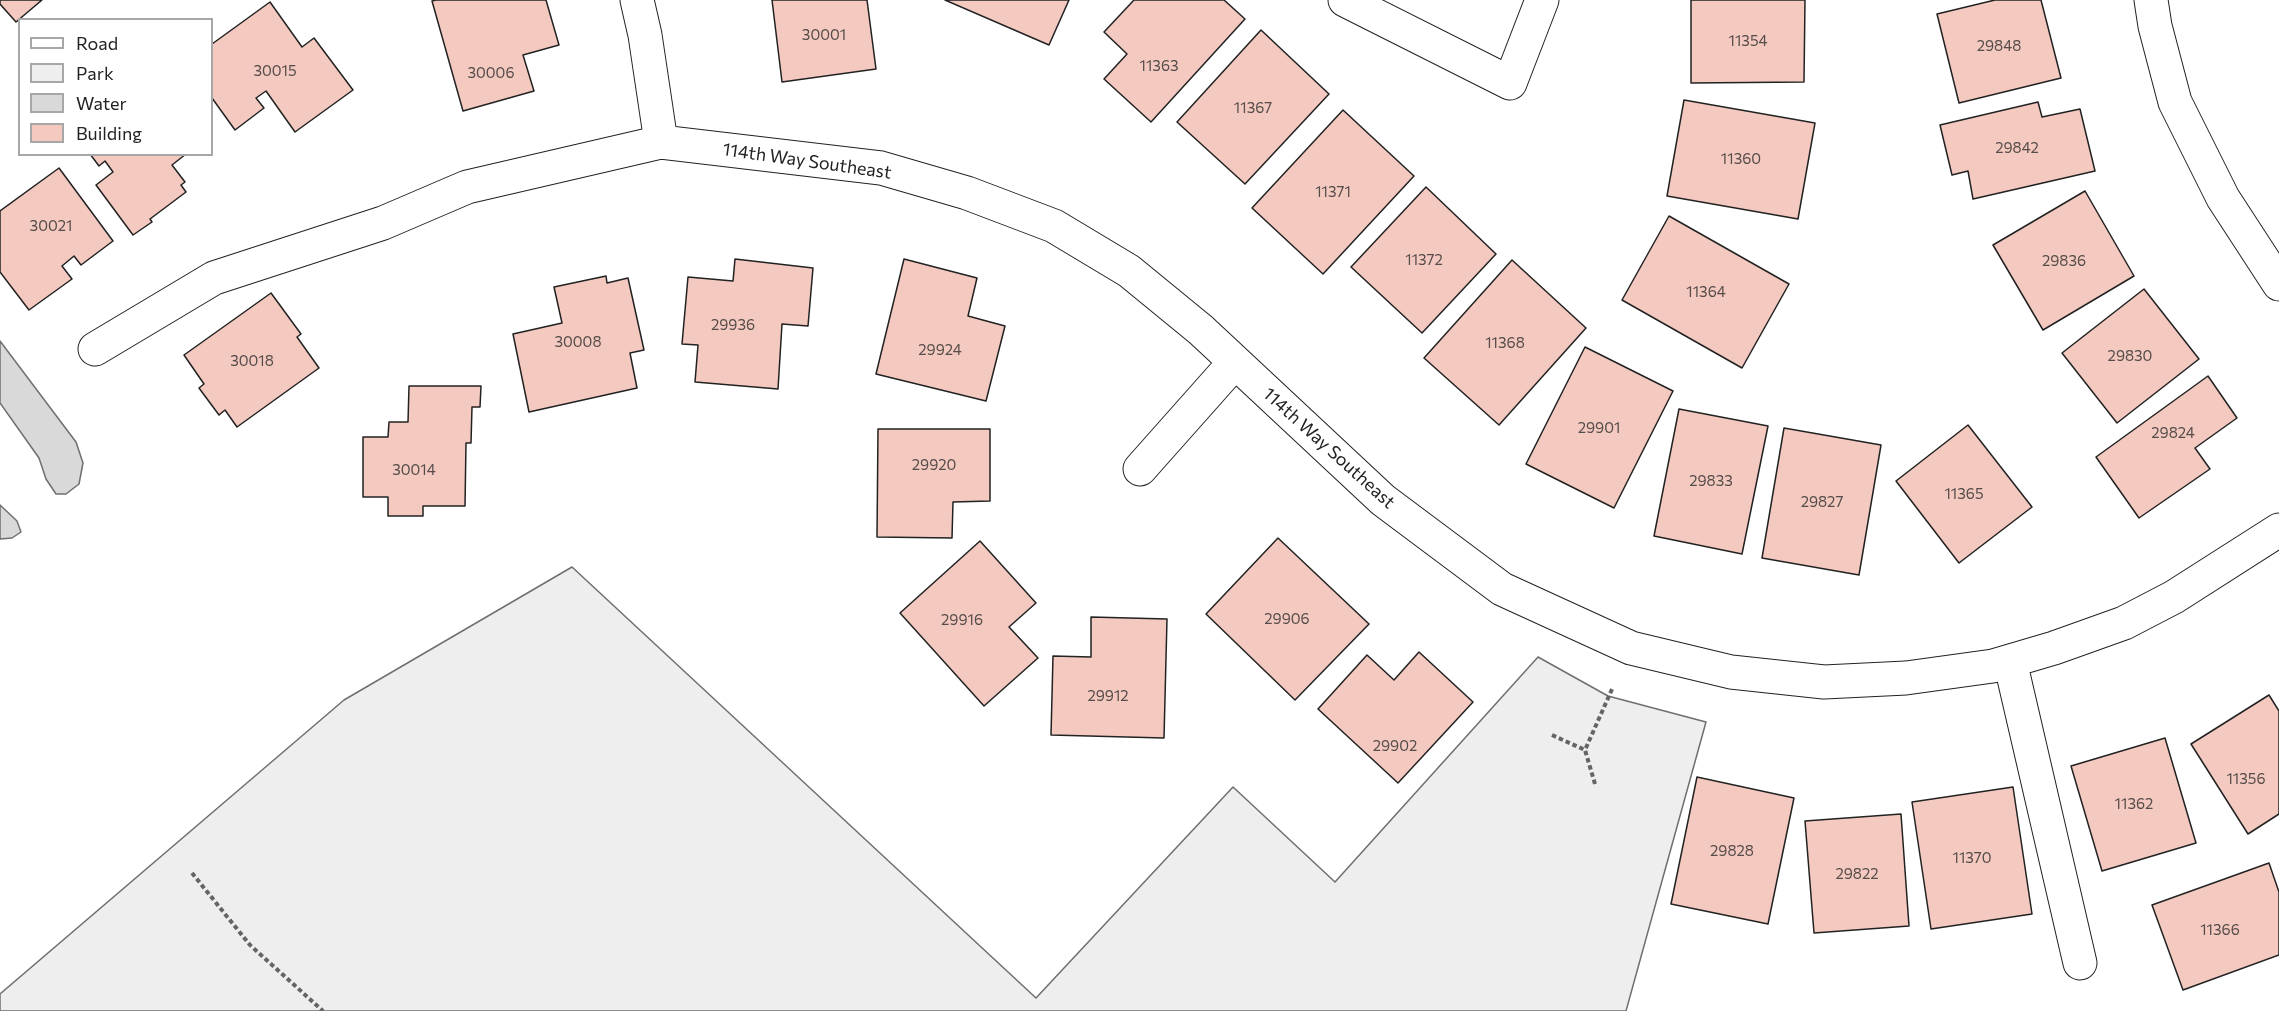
<!DOCTYPE html>
<html>
<head>
<meta charset="utf-8">
<style>
  body { margin:0 }
  #map { position:relative; width:2279px; height:1011px; overflow:hidden; background:#fff; font-family:Commissioner,sans-serif }
  canvas { display:block }
  .legend { position:absolute; left:18px; top:18px; width:195px; height:138px; box-sizing:border-box; background:#fff; border:2px solid #a7a7a7; margin:0; padding:8px 10px; list-style:none; font-size:18px; color:#222 }
  .legend li { display:flex; align-items:center; gap:12px; height:30px }
  .legend b { width:30px; border:2px solid #a7a7a7 }
</style>
</head>
<body>
<div id="map">
<canvas width="2279" height="1011"></canvas>
<ul class="legend">
<li><b style="height:8px;background:#fff"></b>Road</li>
<li><b style="height:16px;background:#eee"></b>Park</li>
<li><b style="height:16px;background:#d9d9d9"></b>Water</li>
<li><b style="height:16px;background:#f3c9c0"></b>Building</li>
</ul>
</div>
<script>
const context = document.querySelector('canvas').getContext('2d');
context.lineJoin = 'round';
function paint(path, color) { context.fillStyle = color; context.fill(path, 'evenodd'); }
function stroke(path, color, width, dash) { context.strokeStyle = color; context.lineWidth = width; context.lineCap = dash ? 'butt' : 'round'; context.setLineDash(dash || []); context.stroke(path); }
function write(font, color, halo, rows, align = 'center') {
  context.font = font + ' Commissioner,sans-serif'; context.lineWidth = 4.5; context.setLineDash([]); context.textBaseline = 'middle'; context.strokeStyle = halo; context.fillStyle = color; for (const [text, x, y, turn = 0] of rows) {
    context.save(); context.translate(x, y); context.rotate((+turn || 0) * Math.PI / 180); context.textAlign = isNaN(turn) ? turn : align; if (halo) context.strokeText(text, 0, 0); context.fillText(text, 0, 0); context.restore();
  }
}
const green = new Path2D(`
  M572 567 1036 998 1233 787 1335 882 1538 657 1608 696 1706 722 1626 1011H0V994L344 700Z`);
const water = new Path2D(`
  M0 341 76 442 83 463 79 484 66 494H56L46 479 39 458 0 403Z
  M0 505 17 521 21 532 12 538 0 539Z`);
const building = new Path2D(`
  M0 0H42L16 22 0 4Z
  M436 0H546L559 45 523 55 534 91 463 111 432 1Z
  M772 0H867L876 69 782 82Z
  M945 0H1069L1049 45Z
  M1134 0H1224L1245 19 1151 122 1104 79 1127 54 1104 32Z
  M1691 0H1805L1804 82 1691 83Z
  M1995 0H2041L2061 78 1959 103 1937 14Z
  M270 2 302 47 314 38 353 90 295 132 266 91 256 98 264 108 235 130 212 98V44Z
  M1261 30 1329 94 1245 184 1177 122Z
  M1684 100 1815 123 1798 219 1667 196Z
  M2038 102 2042 117 2080 109 2095 171 1973 199 1968 171 1952 175 1940 125Z
  M1343 110 1414 176 1323 274 1252 208Z
  M90 154H186L172 165 185 182 181 185 186 192 150 219 152 222 133 235 96 185 113 172 105 161 99 166Z
  M59 168 113 241 81 265 74 256 62 266 72 279 29 310 0 272V211Z
  M1426 187 1496 254 1422 333 1351 267Z
  M2085 191 2134 276 2043 330 1993 245Z
  M1669 216 1789 284 1742 368 1622 300Z
  M735 259 813 268 808 326 782 324 778 389 695 382 698 345 682 344 688 277 733 281Z
  M904 259 977 278 968 316 1005 326 986 401 876 374Z
  M1512 260 1586 328 1499 425 1424 358Z
  M606 276 607 283 628 278 644 350 630 353 637 388 529 412 513 334 562 323 554 287Z
  M2144 289 2199 359 2117 423 2062 353Z
  M271 293 301 334 297 337 319 368 237 427 225 410 219 415 199 388 204 384 184 355Z
  M1585 347 1673 391 1614 508 1526 464Z
  M2208 376 2237 418 2195 448 2210 469 2139 518 2096 457Z
  M409 386H481L480 407H472L471 443H466L465 506H423V516H388V497H363V437H388L389 422H408Z
  M1679 409 1768 426 1742 554 1654 536Z
  M1968 425 2032 507 1959 563 1896 481Z
  M1784 428 1881 445 1859 575 1762 558Z
  M878 429H990V501L953 502 952 538 877 537Z
  M1278 538 1369 624 1295 700 1206 614Z
  M980 541 1036 603 1009 627 1038 658 984 706 900 613Z
  M1091 617 1167 619 1164 738 1051 735 1053 656 1091 657Z
  M1419 652 1473 702 1398 783 1318 709 1367 655 1394 680Z
  M2269 695 2279 711V814L2248 834 2191 744Z
  M2165 738 2196 843 2102 871 2071 766Z
  M1697 777 1794 798 1768 924 1671 904Z
  M2013 787 2032 914 1931 929 1912 802Z
  M1901 814 1909 926 1814 933 1805 821Z
  M2269 863 2279 892V955L2183 990 2152 905Z`);
const path = new Path2D(`
  M1552 735 1585 750
  M1595 784 1585 750 1613 687
  M192 873 250 945 323 1011`);
const minor = new Path2D(`
  M637 0 645 35 661 142
  M1345 0 1510 83 1542 0
  M2151 0 2155 26 2175 102 2223 198 2279 284
  M95 349 214 278 383 223 467 187 661 142 881 168 967 193 1054 226 1129 271 1201 330 1383 500 1502 589 1631 648 1731 672 1824 682 1906 678 1993 666 2054 648 2124 623 2174 597 2279 530
  M1140 469 1235 362
  M2010 661 2080 963`);
const numberNames = [
  ["30001",824,35],
  ["11354",1748,41],
  ["29848",1999,46],
  ["11363",1159,66],
  ["30015",275,71],
  ["30006",491,73],
  ["11367",1253,108],
  ["29842",2017,148],
  ["11360",1741,159],
  ["11371",1333,192],
  ["30021",51,226],
  ["11372",1424,260],
  ["29836",2064,261],
  ["11364",1706,292],
  ["29936",733,325],
  ["30008",578,342],
  ["11368",1505,343],
  ["29924",940,350],
  ["29830",2130,356],
  ["30018",252,361],
  ["29901",1599,428],
  ["29824",2173,433],
  ["29920",934,465],
  ["30014",414,470],
  ["29833",1711,481],
  ["11365",1964,494],
  ["29827",1822,502],
  ["29906",1287,619],
  ["29916",962,620],
  ["29912",1108,696],
  ["29902",1395,746],
  ["11356",2246,779],
  ["11362",2134,804],
  ["29828",1732,851],
  ["11370",1972,858],
  ["29822",1857,874],
  ["11366",2220,930]
];
const streetNames = [
  ["114th Way Southeast",807,161,8],
  ["114th Way Southeast",1329,448,42]
];
paint(green, '#eee');
stroke(green, '#6f6f6f', 1.5);
paint(water, '#d9d9d9');
stroke(water, '#6f6f6f', 1.5);
paint(building, '#f3c9c0');
stroke(building, '#222', 1.5);
stroke(minor, '#222', 35);
stroke(path, '#646464', 4, [4.5, 3]);
stroke(minor, '#fff', 33);
write('15px', '#564c4a', null, numberNames);
write('18px', '#222', '#fff', streetNames);
</script>
</body>
</html>
